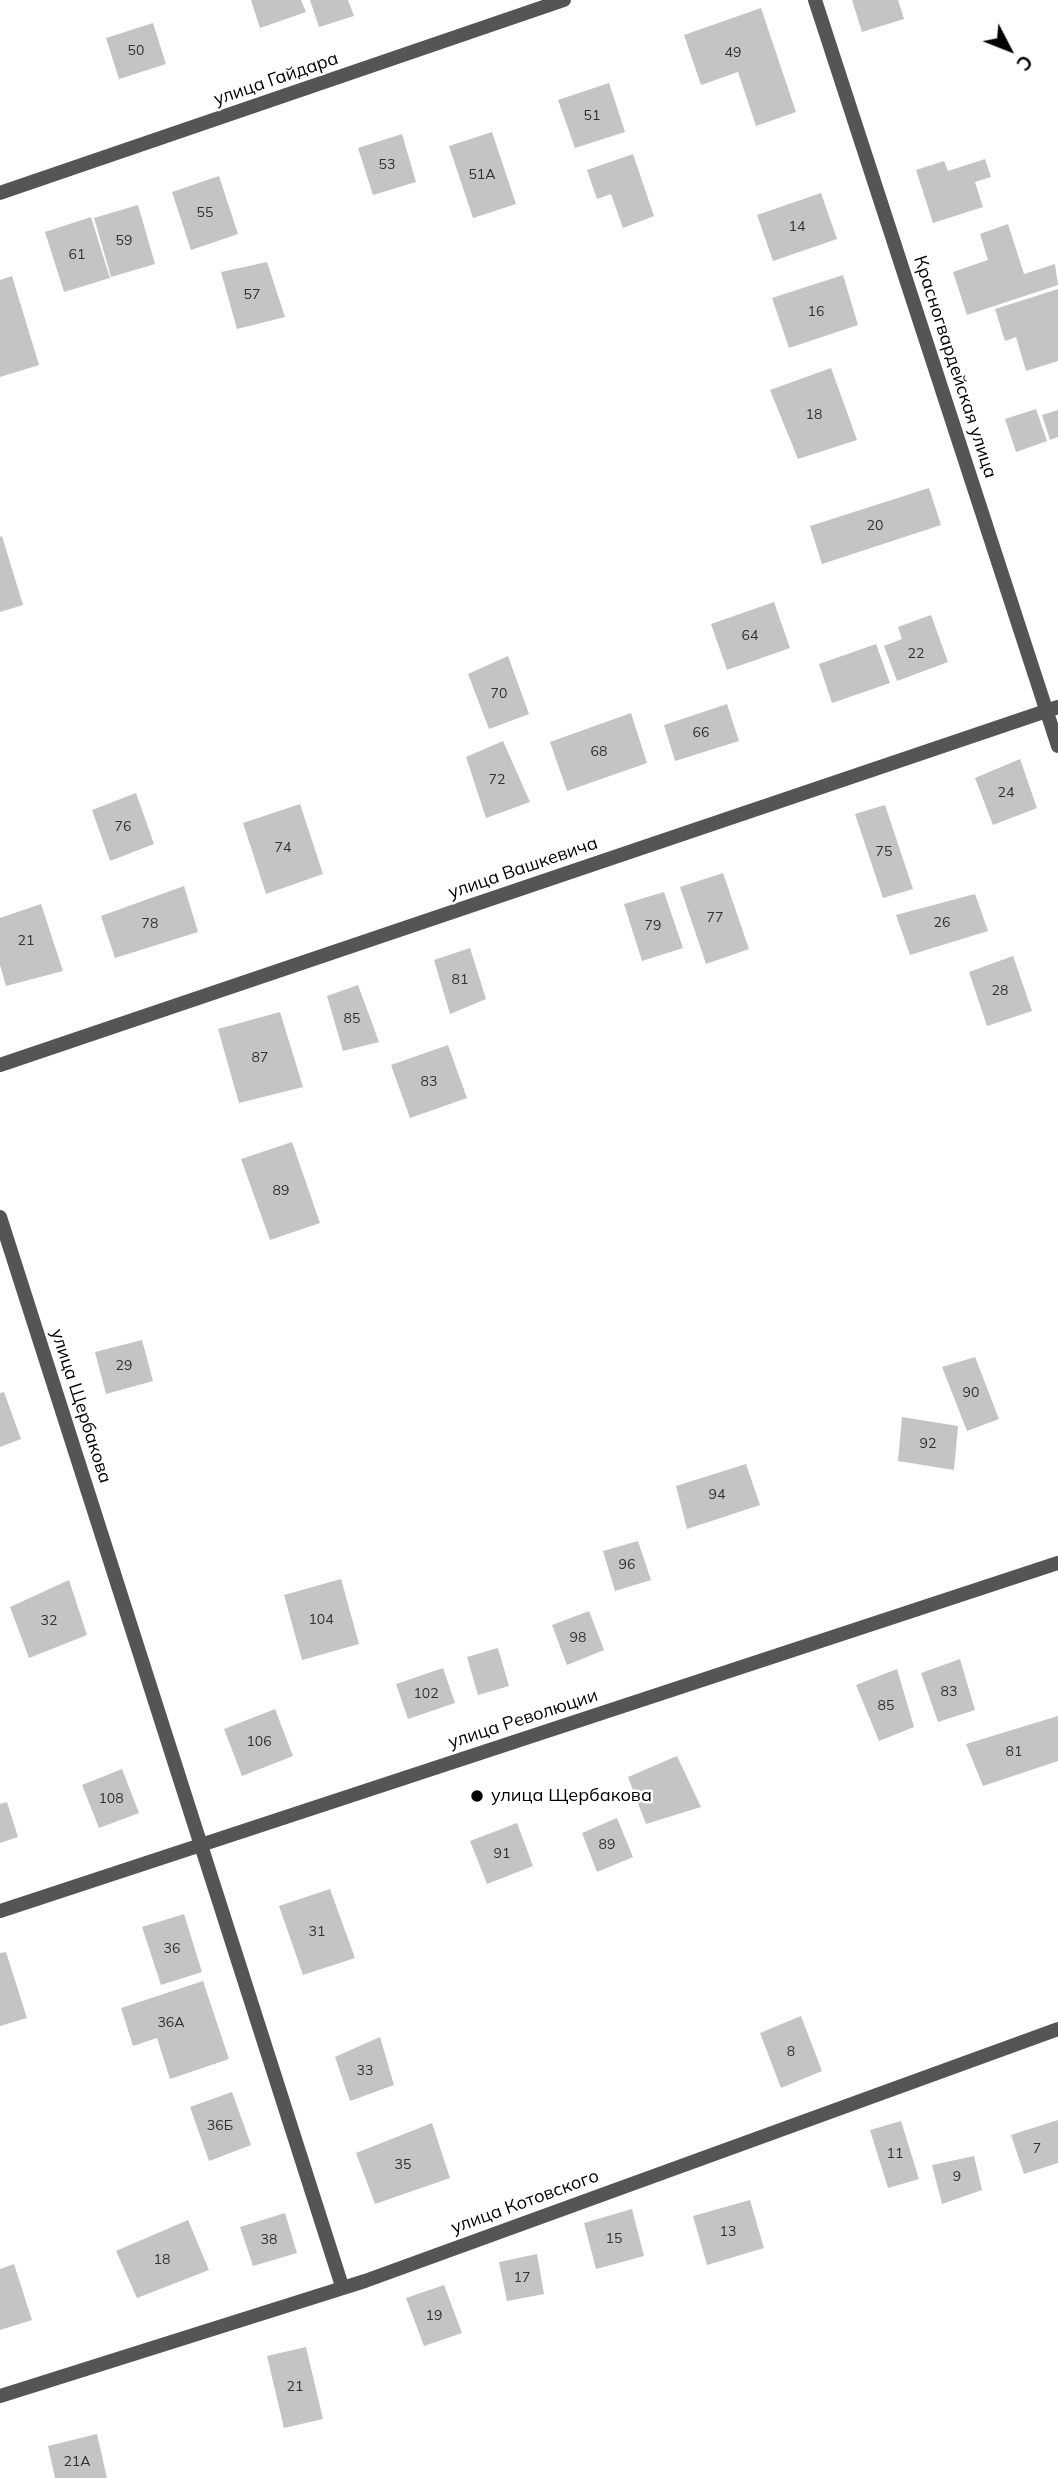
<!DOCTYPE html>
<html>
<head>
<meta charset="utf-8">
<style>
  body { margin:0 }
  #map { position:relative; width:1058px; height:2478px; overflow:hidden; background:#fff; font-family:Mulish,sans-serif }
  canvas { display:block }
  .north { position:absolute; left:974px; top:14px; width:70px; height:70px; -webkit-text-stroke:5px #fff; paint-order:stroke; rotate:132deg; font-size:19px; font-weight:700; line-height:28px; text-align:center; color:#000 }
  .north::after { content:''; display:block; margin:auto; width:24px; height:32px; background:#000; clip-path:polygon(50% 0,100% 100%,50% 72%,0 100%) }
</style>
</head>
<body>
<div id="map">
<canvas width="1058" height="2478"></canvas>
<div class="north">С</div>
</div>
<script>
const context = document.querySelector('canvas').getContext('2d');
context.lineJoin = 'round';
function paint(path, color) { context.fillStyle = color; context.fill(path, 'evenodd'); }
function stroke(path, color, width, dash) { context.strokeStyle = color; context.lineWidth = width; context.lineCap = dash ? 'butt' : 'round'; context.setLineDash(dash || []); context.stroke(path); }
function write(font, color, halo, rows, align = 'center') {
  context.font = font + ' Mulish,sans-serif'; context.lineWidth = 5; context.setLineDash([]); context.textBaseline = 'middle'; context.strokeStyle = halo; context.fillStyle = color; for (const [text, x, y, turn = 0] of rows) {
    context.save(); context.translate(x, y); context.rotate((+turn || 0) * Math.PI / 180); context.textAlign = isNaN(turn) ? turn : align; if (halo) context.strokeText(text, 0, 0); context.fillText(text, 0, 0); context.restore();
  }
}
const building = new Path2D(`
  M251 0H301L306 12 260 28Z
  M310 0H348L354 16 319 27Z
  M852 0H898L904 19 862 32Z
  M761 8 796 112 756 126 738 72 701 85 684 35Z
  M153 23 166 64 119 79 106 38Z
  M609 83 625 132 575 148 558 100Z
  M492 132 516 204 473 218 449 146Z
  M402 134 416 182 373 195 358 148Z
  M633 154 654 216 623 228 611 194 597 199 587 170Z
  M985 159 991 177 975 182 983 207 933 223 916 170 944 161 948 171Z
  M219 176 238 234 191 250 172 192Z
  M821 193 837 239 773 261 757 215Z
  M138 205 155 264 111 277 94 218Z
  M91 217 110 278 64 292 45 232Z
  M1008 224 1024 274 1055 264 1058 285 967 315 953 272 988 260 980 234Z
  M267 262 285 317 237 329 221 272Z
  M843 275 858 325 789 348 772 298Z
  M12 276 39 365 0 377V280Z
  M1058 289V361L1026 371 1016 337 1005 341 995 309Z
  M831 368 857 440 798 459 770 390Z
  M1036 409 1047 441 1016 452 1005 419Z
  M1058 410V437L1050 440 1042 415Z
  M929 488 941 525 822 564 810 526Z
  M2 536 23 605 0 612V537Z
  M774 602 790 648 727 670 711 624Z
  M931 615 948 662 897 681 884 646 902 639 898 627Z
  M876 644 890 683 832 703 819 664Z
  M508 656 529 714 489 729 468 674Z
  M727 704 739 741 675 761 664 725Z
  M631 713 647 763 567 791 550 742Z
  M503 741 530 802 486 818 466 757Z
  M1020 759 1037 808 993 825 975 778Z
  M136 793 154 844 110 861 92 810Z
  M300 804 323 874 266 894 243 823Z
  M885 805 913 889 883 898 855 814Z
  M723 873 749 949 706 964 680 887Z
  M184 886 198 932 115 958 101 916Z
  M664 892 683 948 642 961 624 904Z
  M975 894 988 931 910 955 896 915Z
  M41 904 63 971 6 986 0 965V918Z
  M470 948 486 999 450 1014 434 960Z
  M1013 956 1032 1011 987 1026 969 972Z
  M358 985 379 1042 343 1051 327 996Z
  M280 1012 303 1087 239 1103 218 1029Z
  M448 1045 467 1098 410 1118 391 1065Z
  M292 1142 320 1223 270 1240 241 1159Z
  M142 1340 153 1381 106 1394 95 1352Z
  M975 1357 999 1419 967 1431 942 1367Z
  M4 1392 21 1439 0 1447V1393Z
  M902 1417 958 1426 954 1470 898 1461Z
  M746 1464 760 1505 687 1529 676 1486Z
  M638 1541 651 1580 615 1591 603 1551Z
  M341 1579 359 1644 302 1660 284 1595Z
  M69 1580 87 1635 29 1658 10 1607Z
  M589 1611 604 1650 567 1665 552 1625Z
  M498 1648 509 1686 478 1695 467 1657Z
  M960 1659 975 1710 938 1722 921 1673Z
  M443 1668 455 1703 408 1719 396 1684Z
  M897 1669 914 1727 879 1741 856 1685Z
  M275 1709 293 1756 242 1776 224 1729Z
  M1058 1716V1761L983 1786 966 1744Z
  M677 1756 701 1807 646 1824 628 1777Z
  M122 1769 139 1813 99 1828 82 1785Z
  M7 1802 18 1837 0 1843V1804Z
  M617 1818 633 1857 597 1872 582 1833Z
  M517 1823 533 1866 487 1884 470 1841Z
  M330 1889 355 1958 303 1975 279 1906Z
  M184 1914 202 1972 161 1985 142 1927Z
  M6 1952 27 2018 0 2026V1953Z
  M203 1981 229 2059 170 2079 157 2038 133 2046 121 2008Z
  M801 2016 822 2071 781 2088 760 2033Z
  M380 2037 394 2085 350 2101 335 2057Z
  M232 2092 251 2145 209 2161 190 2107Z
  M1058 2120V2163L1024 2174 1011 2135Z
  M901 2121 919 2179 888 2188 870 2130Z
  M432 2123 450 2178 375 2204 356 2153Z
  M974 2156 982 2190 942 2204 932 2165Z
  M750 2200 764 2248 707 2265 693 2216Z
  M632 2209 644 2256 596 2269 584 2223Z
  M285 2213 297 2253 253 2266 240 2227Z
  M188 2220 209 2270 137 2298 116 2251Z
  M537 2254 544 2294 507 2301 499 2262Z
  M14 2264 32 2320 0 2330V2269Z
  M444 2285 462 2333 424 2346 406 2298Z
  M306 2347 323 2419 284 2428 267 2356Z
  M97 2434 107 2478H55L48 2446Z`);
const street = new Path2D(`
  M815 0 1058 746
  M0 193 564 0
  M0 1065 1058 707
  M0 1217 342 2286
  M0 1911 1058 1563
  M0 2396 365 2281 1058 2029`);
const markers = [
  [477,1796,7,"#000"]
];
const numberNames = [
  ["50",136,51],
  ["49",733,53],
  ["51",592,116],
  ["53",387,165],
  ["51А",482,175],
  ["55",205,213],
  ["14",797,227],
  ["59",124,241],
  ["61",77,255],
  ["57",252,295],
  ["16",816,312],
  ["18",814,415],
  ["20",875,526],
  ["64",750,636],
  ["22",916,654],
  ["70",499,694],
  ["66",701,733],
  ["68",599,752],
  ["72",497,780],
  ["24",1006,793],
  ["76",123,827],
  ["74",283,848],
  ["75",884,852],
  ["77",715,918],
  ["26",942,923],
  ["78",150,924],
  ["79",653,926],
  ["21",26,941],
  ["81",460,980],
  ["28",1000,991],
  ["85",352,1019],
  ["87",260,1058],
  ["83",429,1082],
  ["89",281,1191],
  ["29",124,1366],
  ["90",971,1393],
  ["92",928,1444],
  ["94",717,1495],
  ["96",627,1565],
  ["104",321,1620],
  ["32",49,1621],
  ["98",578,1638],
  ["83",949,1692],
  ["102",426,1694],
  ["85",886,1706],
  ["106",259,1742],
  ["81",1014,1752],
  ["108",111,1799],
  ["89",607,1845],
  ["91",502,1854],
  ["31",317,1932],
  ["36",172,1949],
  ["36А",171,2023],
  ["8",791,2052],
  ["33",365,2071],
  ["36Б",220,2126],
  ["7",1037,2149],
  ["11",895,2154],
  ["35",403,2165],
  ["9",957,2177],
  ["13",728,2232],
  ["15",614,2239],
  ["38",269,2240],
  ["18",162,2260],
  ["17",522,2278],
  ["19",434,2316],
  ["21",295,2387],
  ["21А",77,2462]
];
const streetNames = [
  ["улица Гайдара",276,79,-19],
  ["Красногвардейская улица",955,367,72],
  ["улица Вашкевича",523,868,-19],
  ["улица Щербакова",81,1406,72],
  ["улица Революции",523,1719,-18],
  ["улица Котовского",525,2202,-20]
];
const poiNames = [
  ["улица Щербакова",491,1796]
];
paint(building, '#c4c4c4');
stroke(street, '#555', 14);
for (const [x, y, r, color] of markers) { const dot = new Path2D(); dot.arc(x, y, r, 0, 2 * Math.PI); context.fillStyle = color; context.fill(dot); stroke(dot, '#fff', 2.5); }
write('14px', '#313131', null, numberNames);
write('18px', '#000', '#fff', streetNames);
write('18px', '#000', '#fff', poiNames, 'left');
</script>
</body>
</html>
